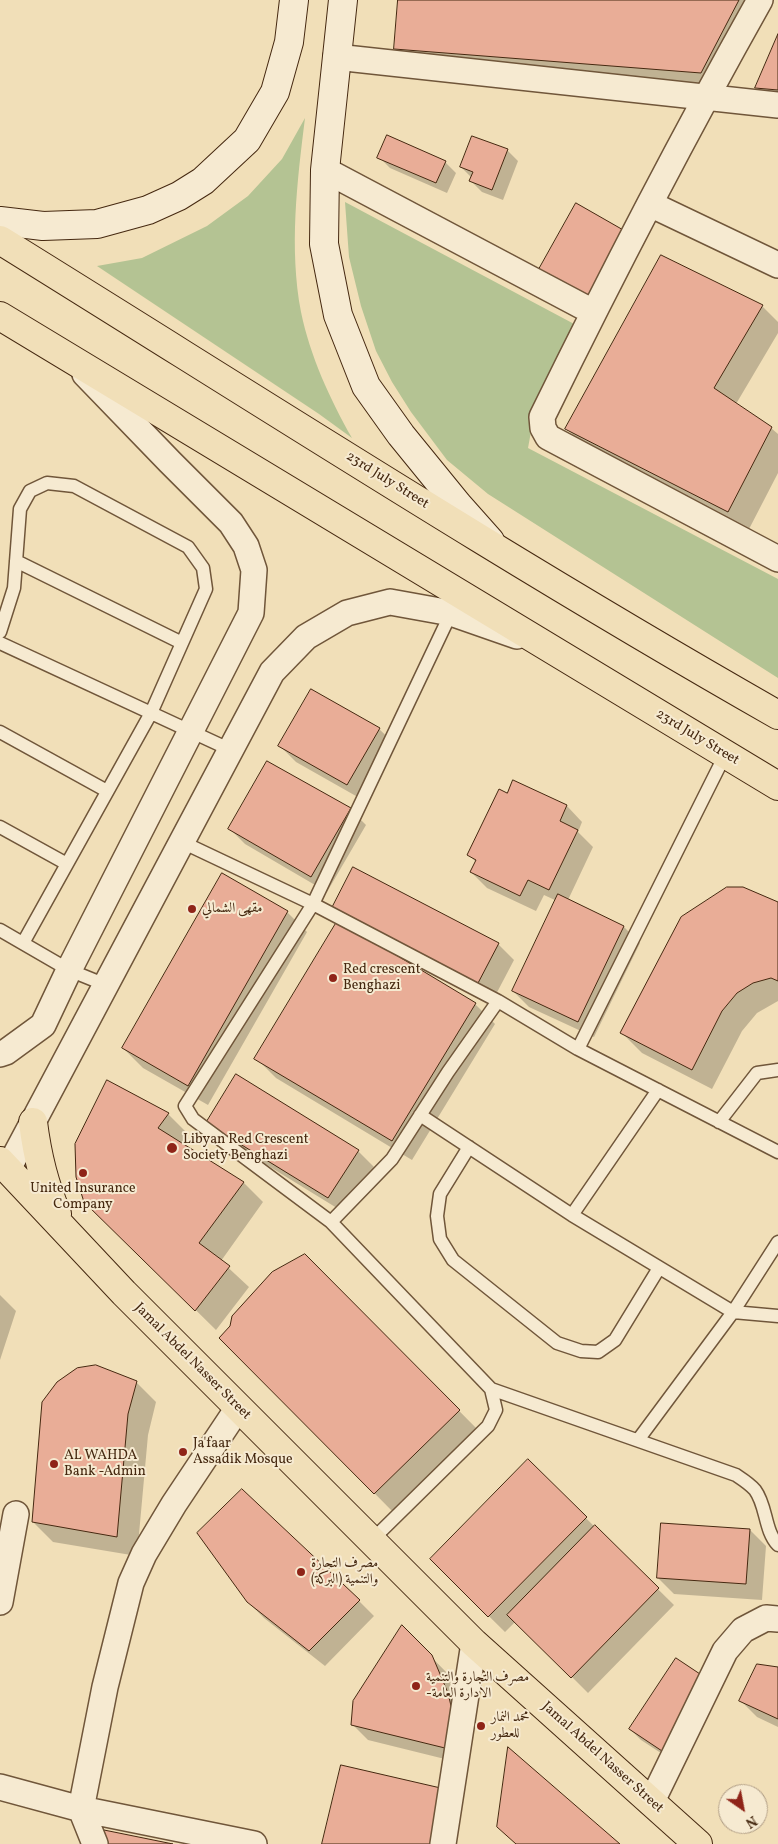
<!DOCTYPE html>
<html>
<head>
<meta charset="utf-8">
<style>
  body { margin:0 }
  #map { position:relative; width:778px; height:1844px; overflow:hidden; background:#f1dfb8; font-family:Vollkorn,serif }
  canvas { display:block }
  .north { position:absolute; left:718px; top:1784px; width:50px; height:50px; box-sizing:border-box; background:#f6ead1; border:1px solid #af9c84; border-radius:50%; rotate:147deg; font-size:14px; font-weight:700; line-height:20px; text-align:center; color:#452810 }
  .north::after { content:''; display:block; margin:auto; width:18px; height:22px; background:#8f2418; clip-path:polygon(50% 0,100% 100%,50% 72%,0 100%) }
</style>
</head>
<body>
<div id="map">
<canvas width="778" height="1844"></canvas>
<div class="north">N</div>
</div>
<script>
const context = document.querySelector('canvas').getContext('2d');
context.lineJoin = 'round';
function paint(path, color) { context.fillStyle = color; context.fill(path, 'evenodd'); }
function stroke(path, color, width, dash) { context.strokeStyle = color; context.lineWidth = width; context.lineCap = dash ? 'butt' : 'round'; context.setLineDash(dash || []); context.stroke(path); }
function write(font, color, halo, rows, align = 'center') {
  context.font = font + ' Vollkorn,Amiri,serif'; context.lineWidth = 4; context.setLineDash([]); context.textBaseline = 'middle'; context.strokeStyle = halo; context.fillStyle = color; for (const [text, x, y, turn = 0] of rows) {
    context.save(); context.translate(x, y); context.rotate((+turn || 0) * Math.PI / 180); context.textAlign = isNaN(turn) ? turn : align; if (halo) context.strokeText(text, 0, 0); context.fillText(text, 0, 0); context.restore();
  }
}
const green = new Path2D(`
  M305 118C297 182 289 248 301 312 310 356 330 399 352 438L319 414 97 266 142 258 207 226 248 196 282 159Z
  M345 202 576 325 537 399 528 448 778 579V678L488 494 447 460 411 412 392 382 376 351 361 306 349 257Z`);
const shadow = new Path2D(`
  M399 0H768L721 93 415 69 395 49Z
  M778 38V107L756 87Z
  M473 137 507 150 518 161 503 200 482 192 471 181 472 178 461 167Z
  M379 157 445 162 456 173 447 193 390 168Z
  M762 306 778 322V333L736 404 771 428 778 434V473L748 531 587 449 567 429Z
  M379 729 395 744 363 800 296 762 280 746Z
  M514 781 567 806 582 822 578 832 593 847 568 900 624 927 640 943 594 1037 529 1007 513 991 557 901 544 895 536 911 487 888 471 872 476 862 469 855 507 794Z
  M350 809 366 825 327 892 245 844 229 828Z
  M778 904V1001L757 1013 742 1031 712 1089 642 1053 622 1033Z
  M287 912 307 932 208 1105 143 1068 123 1048Z
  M350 927 498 944 514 960 493 1000 353 930 475 1004 495 1024 412 1160 276 1078 256 1058Z
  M168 1114 188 1134 181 1144 243 1182 263 1202 221 1261 249 1287 216 1330 85 1201Z
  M207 1123 358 1151 374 1167 345 1213 223 1138Z
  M305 1255 479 1431 394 1513 221 1338Z
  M0 1295 16 1311 0 1360Z
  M136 1382 156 1402 148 1435 137 1556 53 1542 33 1522Z
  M528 1461 674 1605 588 1693 516 1621 505 1632 431 1559Z
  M750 1530 766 1546 762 1600 674 1594 658 1578Z
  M359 1601 374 1616 325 1666 264 1618 248 1602Z
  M402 1627 447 1673 463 1710 465 1764 368 1740 352 1724Z
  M677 1660 673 1761 641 1740 630 1729Z
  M778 1668V1727L757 1717 741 1701Z`);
const building = new Path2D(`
  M398 0H739L701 73 394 49Z
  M778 34V90L755 88Z
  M387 135 446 161 436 183 377 158Z
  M472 136 508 149 492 190 469 181 473 172 460 167Z
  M576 203 625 231 587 297 538 271Z
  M661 255 763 305 714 388 772 427 728 512 565 429Z
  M311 689 380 728 347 785 278 746Z
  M267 761 351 808 311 877 228 829Z
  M513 780 567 805 560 821 578 830 549 890 528 880 520 896 470 872 476 860 467 855 499 789 507 793Z
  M353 867 499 943 477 985 331 910Z
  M222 873 288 911 188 1086 122 1048Z
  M727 887H743L778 902V981L771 978 753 983 737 993 722 1011 692 1070 620 1033 681 917Z
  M558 894 624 926 578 1022 512 991Z
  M338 920 476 1003 392 1141 254 1059Z
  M236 1074 359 1150 328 1198 206 1123Z
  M107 1080 169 1113 158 1128 244 1182 199 1243 230 1266 195 1311 84 1202 76 1177 75 1144Z
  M305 1254 460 1410 374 1494 219 1338 230 1326 232 1316 272 1272Z
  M96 1365 137 1381 128 1414 117 1537 32 1522 42 1402 57 1382 77 1368Z
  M528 1459 587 1517 488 1617 430 1559Z
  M242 1489 360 1600 309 1651 247 1602 197 1533Z
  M661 1523 750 1529 746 1584 657 1578Z
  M595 1525 659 1588 571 1678 507 1615Z
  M402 1625 432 1655 448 1693 454 1719 449 1749 351 1725 353 1701Z
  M676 1658 709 1680 662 1751 629 1729Z
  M757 1664 778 1667V1719L739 1701Z
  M508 1747 620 1844H516L497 1827Z
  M341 1765 445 1789 431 1844H322Z
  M104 1830 173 1844H109Z`);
const service = new Path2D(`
  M16 561 182 643
  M0 632 14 588 20 509 30 491 47 483 74 486 188 547 203 568 206 589 151 713 23 943
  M0 643 231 750
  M0 732 107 791
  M0 827 67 864
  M182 842 313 904 498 1001 578 1049 778 1152
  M0 930 69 970 106 985
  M578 1049 725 755
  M420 1115 572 1215 733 1312 778 1316
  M719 1122 757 1073 778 1070
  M469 1147 440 1194 437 1216 440 1239 453 1260 557 1343 581 1351 598 1352 615 1340 659 1268
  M572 1215 658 1090
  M331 1222 392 1159 448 1072 498 1001
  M491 1389 736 1475C742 1479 750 1484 755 1490 767 1506 764 1530 778 1545
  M638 1440 733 1312 778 1242
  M371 1541 488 1426 496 1410 491 1389 331 1222 193 1119 185 1106 313 904 451 613`);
const minor = new Path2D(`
  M760 0C683 137 611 276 542 417L543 428 548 437 778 559
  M336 57 778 105
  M325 170 593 312
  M650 204 778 265
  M0 1054 6 1052 43 1025 69 970 251 613 254 570 246 546 231 523 170 462 85 374
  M8 1169 272 672 306 637 347 613 390 602 451 613 517 636
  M0 1602 16 1514
  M0 1787 81 1809 254 1844
  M651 1803 725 1651 743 1630 766 1618 778 1619
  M95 1844 81 1809 105 1687 131 1583 144 1554 174 1504 238 1408
  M443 1844 474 1643`);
const secondary = new Path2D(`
  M343 0 325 170 324 244 338 315 366 386 401 435 458 505 490 541
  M0 221 43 226 97 224 148 210 179 196 203 181 247 140 275 92 289 42 294 0`);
const primary = new Path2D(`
  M0 240C258 400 514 565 778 715
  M0 316 778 786
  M33 1122C37 1155 44 1184 57 1214
  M0 1161 124 1293 474 1643 698 1844`);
const markers = [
  [192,909,5,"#8f2418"],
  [333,978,5,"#8f2418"],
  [172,1148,6,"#8f2418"],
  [83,1173,5,"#8f2418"],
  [183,1452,5,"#8f2418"],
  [54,1464,5,"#8f2418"],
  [301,1572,5,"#8f2418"],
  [416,1686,5,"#8f2418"],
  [481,1726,5,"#8f2418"]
];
const streetNames = [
  ["23rd July Street",387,481,32],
  ["23rd July Street",697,738,31],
  ["Jamal Abdel Nasser Street",192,1362,45],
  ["Jamal Abdel Nasser Street",602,1758,42]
];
const poiNames = [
  ["مقهى الشمالي",202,909],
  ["Red crescent",343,970],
  ["Benghazi",343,986],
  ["Libyan Red Crescent",183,1140],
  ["Society Benghazi",183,1156],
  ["United Insurance",83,1189,"center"],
  ["Company",83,1205,"center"],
  ["Ja'faar",193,1444],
  ["Assadik Mosque",193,1460],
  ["AL WAHDA",64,1456],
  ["Bank -Admin",64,1472],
  ["مصرف التجارة",311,1564],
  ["والتنمية (البركة)",311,1580],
  ["مصرف التجارة والتنمية",426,1678],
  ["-الادارة العامة",426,1694],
  ["محمد النمار",491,1718],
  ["للعطور",491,1734]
];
paint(green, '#b4c393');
paint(shadow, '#0003');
paint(building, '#e9ad97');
stroke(building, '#452810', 1);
stroke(service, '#70563a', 15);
stroke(minor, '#70563a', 28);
stroke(secondary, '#452810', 30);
stroke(primary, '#452810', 30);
stroke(service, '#f6ead1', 12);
stroke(minor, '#f6ead1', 25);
stroke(secondary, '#f6ead1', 28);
stroke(primary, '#f1dfb8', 28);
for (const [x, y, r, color] of markers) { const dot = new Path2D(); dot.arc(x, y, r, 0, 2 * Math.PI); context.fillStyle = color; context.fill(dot); stroke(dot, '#f6ead1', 2); }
write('14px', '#452810', '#f6ead1', streetNames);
write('14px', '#452810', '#f6ead1', poiNames, 'left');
</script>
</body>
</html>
